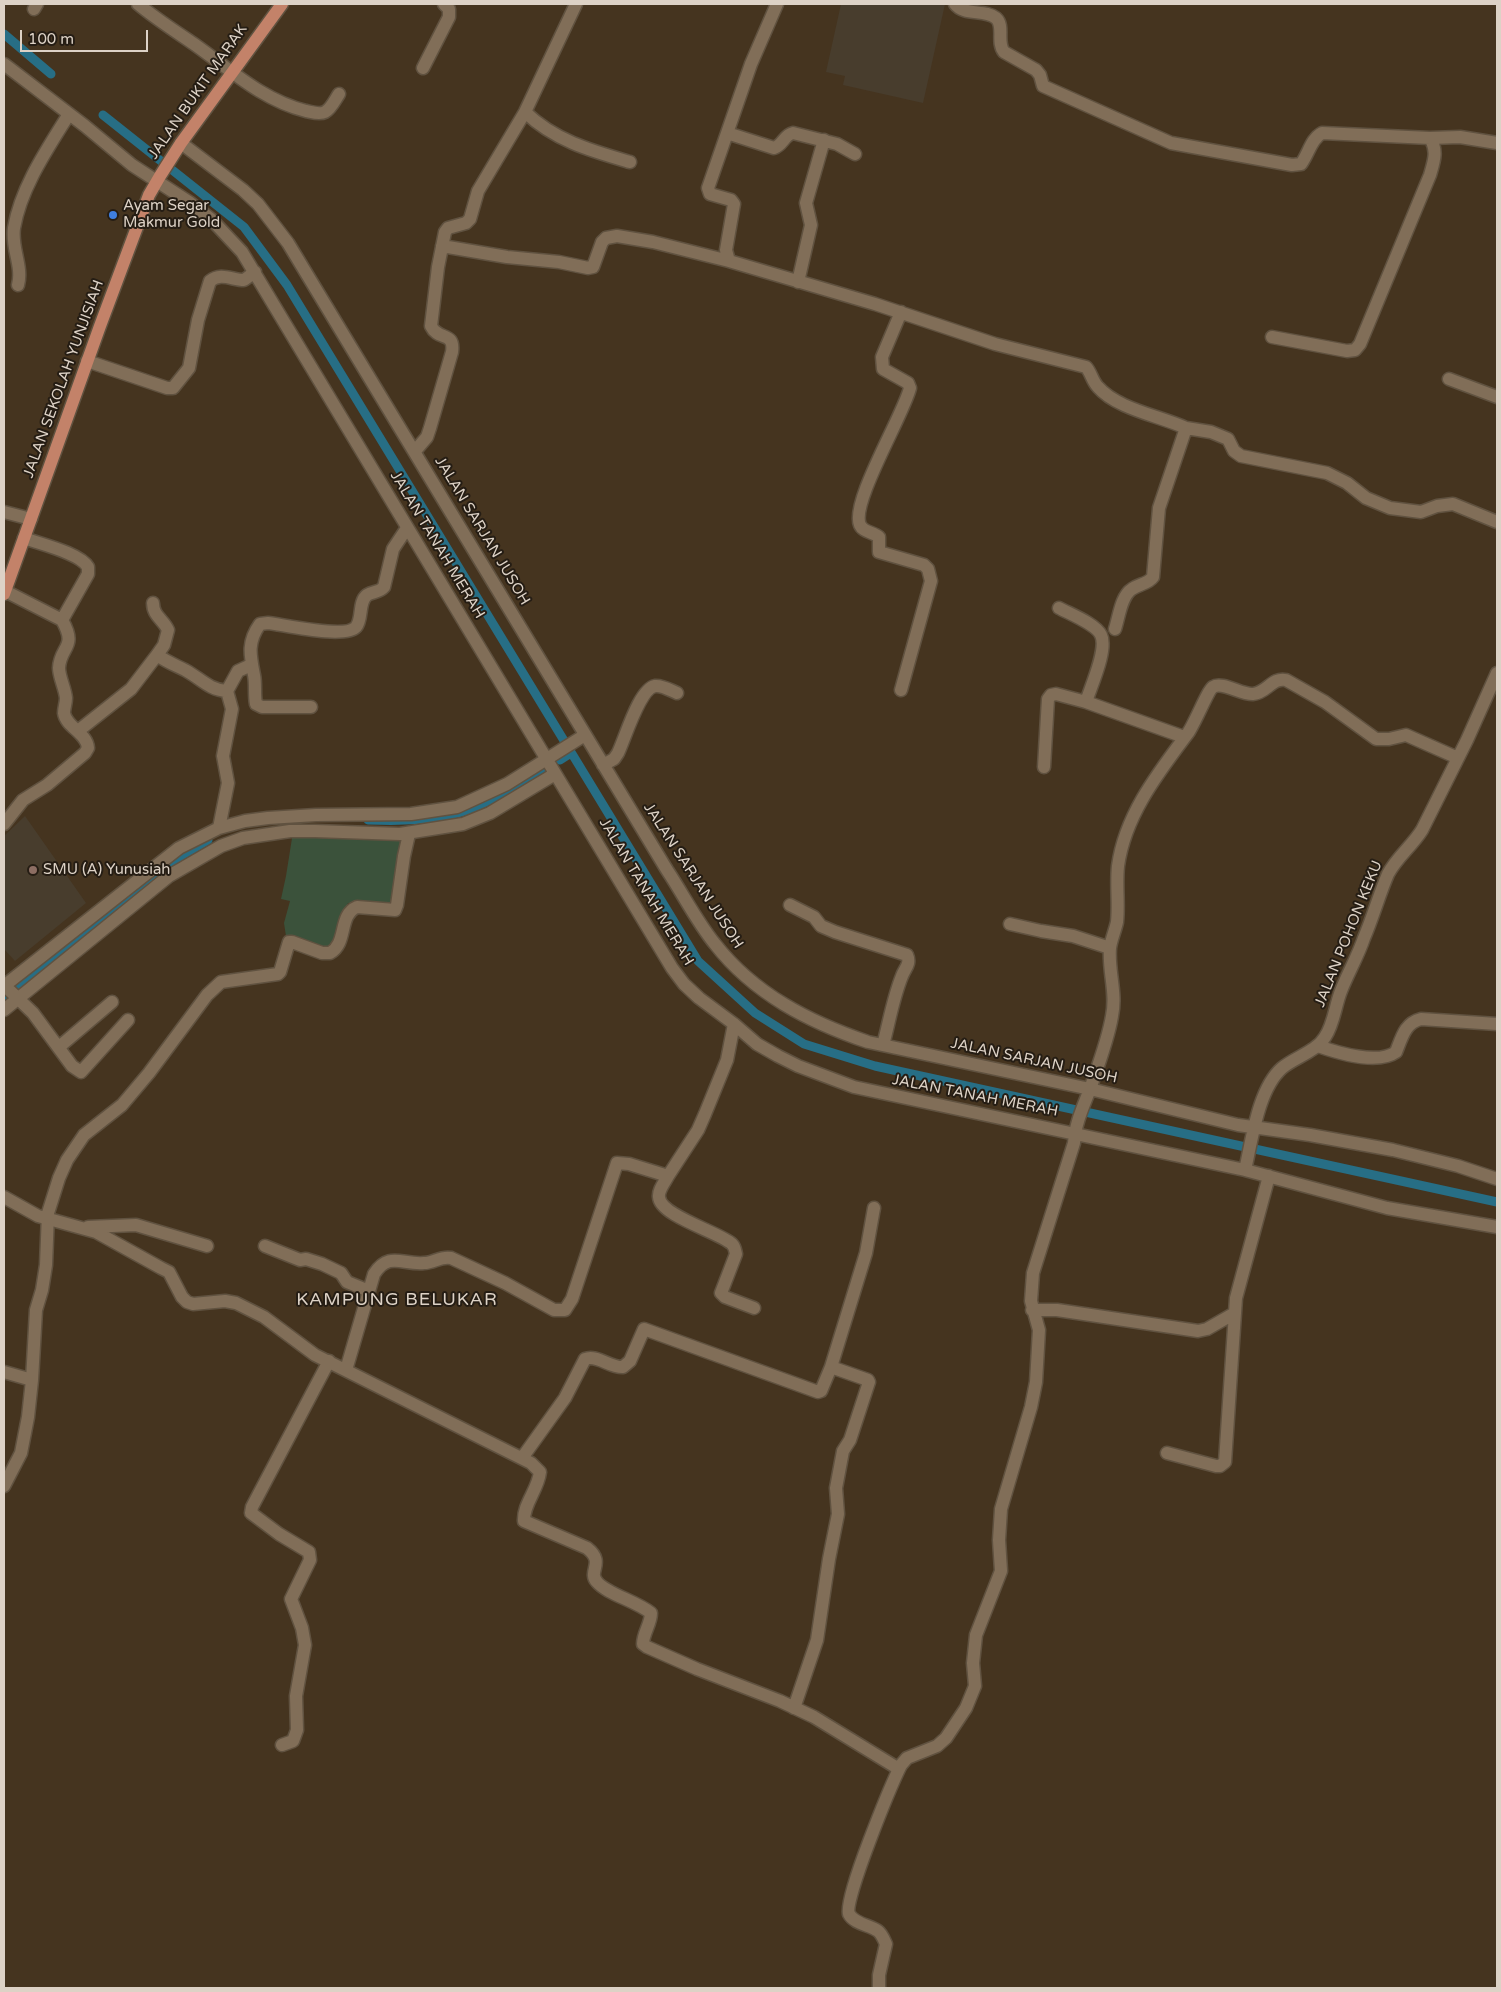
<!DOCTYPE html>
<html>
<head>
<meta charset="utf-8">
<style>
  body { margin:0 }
  #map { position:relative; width:1501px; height:1992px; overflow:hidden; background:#45341f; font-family:"Varela Round",sans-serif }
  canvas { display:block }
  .frame { position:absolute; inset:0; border:5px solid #ddd2c6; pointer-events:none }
  .scale { position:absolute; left:20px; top:30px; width:128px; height:22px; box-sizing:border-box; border:2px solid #ddd2c6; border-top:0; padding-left:6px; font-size:15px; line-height:18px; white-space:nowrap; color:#ddd2c6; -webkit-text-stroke:4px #251d14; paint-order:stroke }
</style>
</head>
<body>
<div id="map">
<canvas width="1501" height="1992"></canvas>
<div class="frame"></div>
<div class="scale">100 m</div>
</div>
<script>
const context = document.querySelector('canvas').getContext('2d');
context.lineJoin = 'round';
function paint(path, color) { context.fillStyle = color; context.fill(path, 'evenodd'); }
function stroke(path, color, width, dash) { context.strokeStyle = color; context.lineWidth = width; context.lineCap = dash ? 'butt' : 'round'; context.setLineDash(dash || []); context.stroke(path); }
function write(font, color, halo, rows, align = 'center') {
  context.font = font + ' "Varela Round",sans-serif'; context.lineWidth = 4; context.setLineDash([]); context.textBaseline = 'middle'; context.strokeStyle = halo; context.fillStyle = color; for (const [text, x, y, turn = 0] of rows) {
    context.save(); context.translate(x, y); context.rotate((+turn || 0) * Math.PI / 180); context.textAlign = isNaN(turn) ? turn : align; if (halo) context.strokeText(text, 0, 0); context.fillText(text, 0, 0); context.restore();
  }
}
const education = new Path2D(`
  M841 4H945L923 103 843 85 845 76 826 72Z
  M25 816 86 903 15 961 4 949V836Z`);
const green = new Path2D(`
  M293 832 404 835 393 905 348 903 338 939 328 950 286 936 284 923 290 901 281 899 286 876Z`);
const canal = new Path2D(`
  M4 34 51 74
  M103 115 244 227 287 285 698 961 755 1013 804 1044 875 1066 1497 1202
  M560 760 571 753
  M368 820C400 821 434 821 465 811 493 801 518 784 544 769
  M4 997 117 905 184 854 208 840`);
const minor = new Path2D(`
  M138 4C156 19 175 31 194 44 231 70 262 100 306 111 312 112 319 115 325 112 331 109 335 100 339 94
  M955 4C964 16 985 9 996 18 1005 26 996 42 1004 52L1036 70 1040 75 1043 86 1171 143 1292 165 1301 164C1309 153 1311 139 1322 133L1430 138 1460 137 1497 143
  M34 9 37 4
  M4 64 85 126 132 165 189 202 212 220 242 252 672 968 684 984 699 998 734 1024 757 1044 778 1056 798 1066 854 1087 1245 1170 1387 1208 1497 1227
  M423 68 449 17V9L444 4
  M525 112C555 141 592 151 630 162
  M727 133 774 148C783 145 784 135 793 133L837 144 855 154
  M181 143 243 190 258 204 288 243 667 870C683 894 697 922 715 944 754 994 809 1022 868 1042L1090 1089 1238 1125 1310 1135 1393 1150 1458 1166 1497 1179
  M442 246 507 257 559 262 588 268 593 267 602 242 606 238 617 236 653 242 729 261 875 304 995 344 1086 367C1091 372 1092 381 1098 387 1117 409 1160 416 1186 428L1159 508 1153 577C1148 584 1139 584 1132 589 1121 596 1119 617 1115 629
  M729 261 726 250 734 204 731 200 710 194 708 188 751 64 777 4
  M798 282 811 225 806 203 824 140
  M18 285C23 266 11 248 14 228 21 187 48 148 69 114
  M901 312 882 357 883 369 908 383 910 388C904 414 850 503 860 525 863 532 873 532 879 537V552L924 565 928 569 931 581 901 690
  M1272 337 1347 351 1355 350 1360 344 1430 175C1434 161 1438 151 1430 138
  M87 361 167 388H173L189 368 198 320 210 281C221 272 232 280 244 280L255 272
  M1449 379 1497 397
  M1186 428 1211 432 1228 439 1234 451 1241 456 1327 473 1347 483 1366 498 1390 508 1421 512 1437 506 1453 504 1497 522
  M415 451 427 437 430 428 452 352C455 331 438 341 431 326L438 267 445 232 448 228 466 223 470 219 478 191 525 112 576 4
  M4 512 31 519
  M24 538C40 544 80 553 88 567V574L62 620
  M1059 608C1070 614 1096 624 1101 635 1108 649 1091 686 1086 702L1184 737
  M157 655C167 662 175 665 185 670 200 678 209 690 227 691
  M311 707H262L256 704C254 694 256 684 254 675 250 655 247 642 260 624L268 623C285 625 345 639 356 627 363 619 358 602 367 595 373 591 379 593 384 587L393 549 407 528
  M78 731 131 689 157 655 164 645 168 630C163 619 153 616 153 603
  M603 765 614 759 618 753C625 739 639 689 655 686 662 685 670 690 677 693
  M1044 767 1048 699 1051 695 1056 694 1086 702
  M4 824 23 800 47 785 85 753 88 748C87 733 66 727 64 713 64 708 66 703 66 698 65 688 59 677 59 668 60 646 78 648 62 620L5 591
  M219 828 228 783 223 756 232 709 227 691 238 671 251 665
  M790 905 814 917 821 926 835 932 907 955C911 964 905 968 902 976 893 998 889 1023 883 1045
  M1010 924 1041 931 1073 936 1110 948
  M4 985 33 1013 72 1066 81 1072 128 1020
  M4 986 179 848 219 828 245 821 268 818 316 815 411 814 457 807 507 784 585 735
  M4 1010 169 876 221 846 243 838 290 831H315L400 834 463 824 490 813 555 774
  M1318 1046C1338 1053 1378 1065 1396 1052 1402 1037 1405 1023 1421 1019L1497 1024
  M59 1047 112 1002
  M1245 1170C1252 1140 1258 1089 1282 1068 1295 1057 1316 1052 1325 1037 1334 1024 1335 1006 1341 991 1348 973 1358 956 1364 938 1373 917 1379 895 1388 874 1397 857 1412 846 1422 830L1467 740 1497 673
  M668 1176 698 1130 705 1114 727 1060 734 1024
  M4 1197 38 1216 96 1232 161 1268 169 1272 182 1297 187 1302 193 1304 225 1301 236 1303 264 1317 315 1355 531 1463 540 1472C538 1490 523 1504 524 1521L587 1548C606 1563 587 1571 597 1582 607 1594 636 1601 651 1613 651 1624 643 1633 643 1644L647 1647 697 1669 780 1701 814 1717 899 1769
  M88 1227 136 1225 207 1246
  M265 1246 300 1260 306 1259 322 1264 341 1273 347 1282 369 1291
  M1032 1310H1057L1198 1331 1207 1329 1235 1313
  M346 1370 374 1274C389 1251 402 1265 424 1263 434 1263 440 1256 451 1258L505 1283 554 1310H565L572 1299 617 1163 629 1164 668 1176C665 1182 658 1190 659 1197 660 1216 719 1232 732 1244 735 1247 735 1250 736 1254L721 1293 725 1297 754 1308
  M4 1372 32 1380
  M1167 1453 1216 1466H1220L1225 1462 1236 1298 1269 1176
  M522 1458 565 1398 585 1359C597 1354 610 1368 623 1367L630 1361 644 1329 818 1392 821 1391 831 1367 866 1253 874 1208
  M4 1486 21 1453 28 1417 32 1380 36 1310 42 1290 46 1265 48 1213 59 1178 67 1160 84 1135 122 1105 149 1073 207 995 221 982 278 974 280 972 289 942H292L322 953H330C348 943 338 915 357 907L395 910 397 905 404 856 409 834
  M794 1708 817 1640 829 1559 838 1514 836 1488 843 1451 850 1440 869 1382 868 1380 831 1367
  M282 1745 293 1741 297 1730 296 1696 305 1645 302 1628 291 1599 310 1560 309 1552 279 1534 251 1513 252 1507 329 1361
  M879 1988V1975L886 1944C884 1940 882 1934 878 1931 870 1925 854 1924 849 1914 843 1900 892 1783 901 1765L907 1758 937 1746 946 1738 966 1708 975 1686 973 1663 976 1635 1001 1571 999 1540 1001 1509 1031 1407 1036 1382 1039 1330 1031 1301 1033 1273 1074 1143C1075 1124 1083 1107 1090 1089 1098 1066 1108 1040 1112 1016 1117 993 1108 971 1110 948 1111 940 1115 931 1117 922 1119 904 1116 885 1118 866 1125 815 1158 773 1188 733 1195 723 1208 690 1213 687 1222 681 1242 695 1253 694 1267 693 1272 677 1286 680L1325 702 1376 739H1389L1406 735 1458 758`);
const major = new Path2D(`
  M4 594 100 326 149 195 160 176 181 143 282 4`);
const markers = [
  [113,215,5,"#3f7fe0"],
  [33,870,5,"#8d6e63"]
];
const streetNames = [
  ["JALAN BUKIT MARAK",198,92,-55],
  ["JALAN SEKOLAH YUNJISIAH",64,379,-70],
  ["JALAN SARJAN JUSOH",482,531,59],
  ["JALAN TANAH MERAH",437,545,59],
  ["JALAN SARJAN JUSOH",693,876,57],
  ["JALAN TANAH MERAH",646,892,59],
  ["JALAN POHON KEKU",1349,934,-68],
  ["JALAN SARJAN JUSOH",1034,1061,12],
  ["JALAN TANAH MERAH",975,1096,11]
];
const poiNames = [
  ["Ayam Segar",123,206],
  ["Makmur Gold",123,223],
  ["SMU (A) Yunusiah",43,870]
];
const quarterNames = [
  ["KAMPUNG BELUKAR",397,1300]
];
paint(education, '#483d2d');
paint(green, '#3b523b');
stroke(canal, '#276e85', 9);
stroke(minor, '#605240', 15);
stroke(major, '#605240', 15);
stroke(minor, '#816e58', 12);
stroke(major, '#c38269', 12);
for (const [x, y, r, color] of markers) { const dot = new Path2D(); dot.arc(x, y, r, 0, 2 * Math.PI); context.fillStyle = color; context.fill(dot); stroke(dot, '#251d14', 2); }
write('15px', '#ddd2c6', '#251d14', streetNames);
write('15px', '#ddd2c6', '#251d14', poiNames, 'left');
context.letterSpacing = '1px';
write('18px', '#ddd2c6', '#251d14', quarterNames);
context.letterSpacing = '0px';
</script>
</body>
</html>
